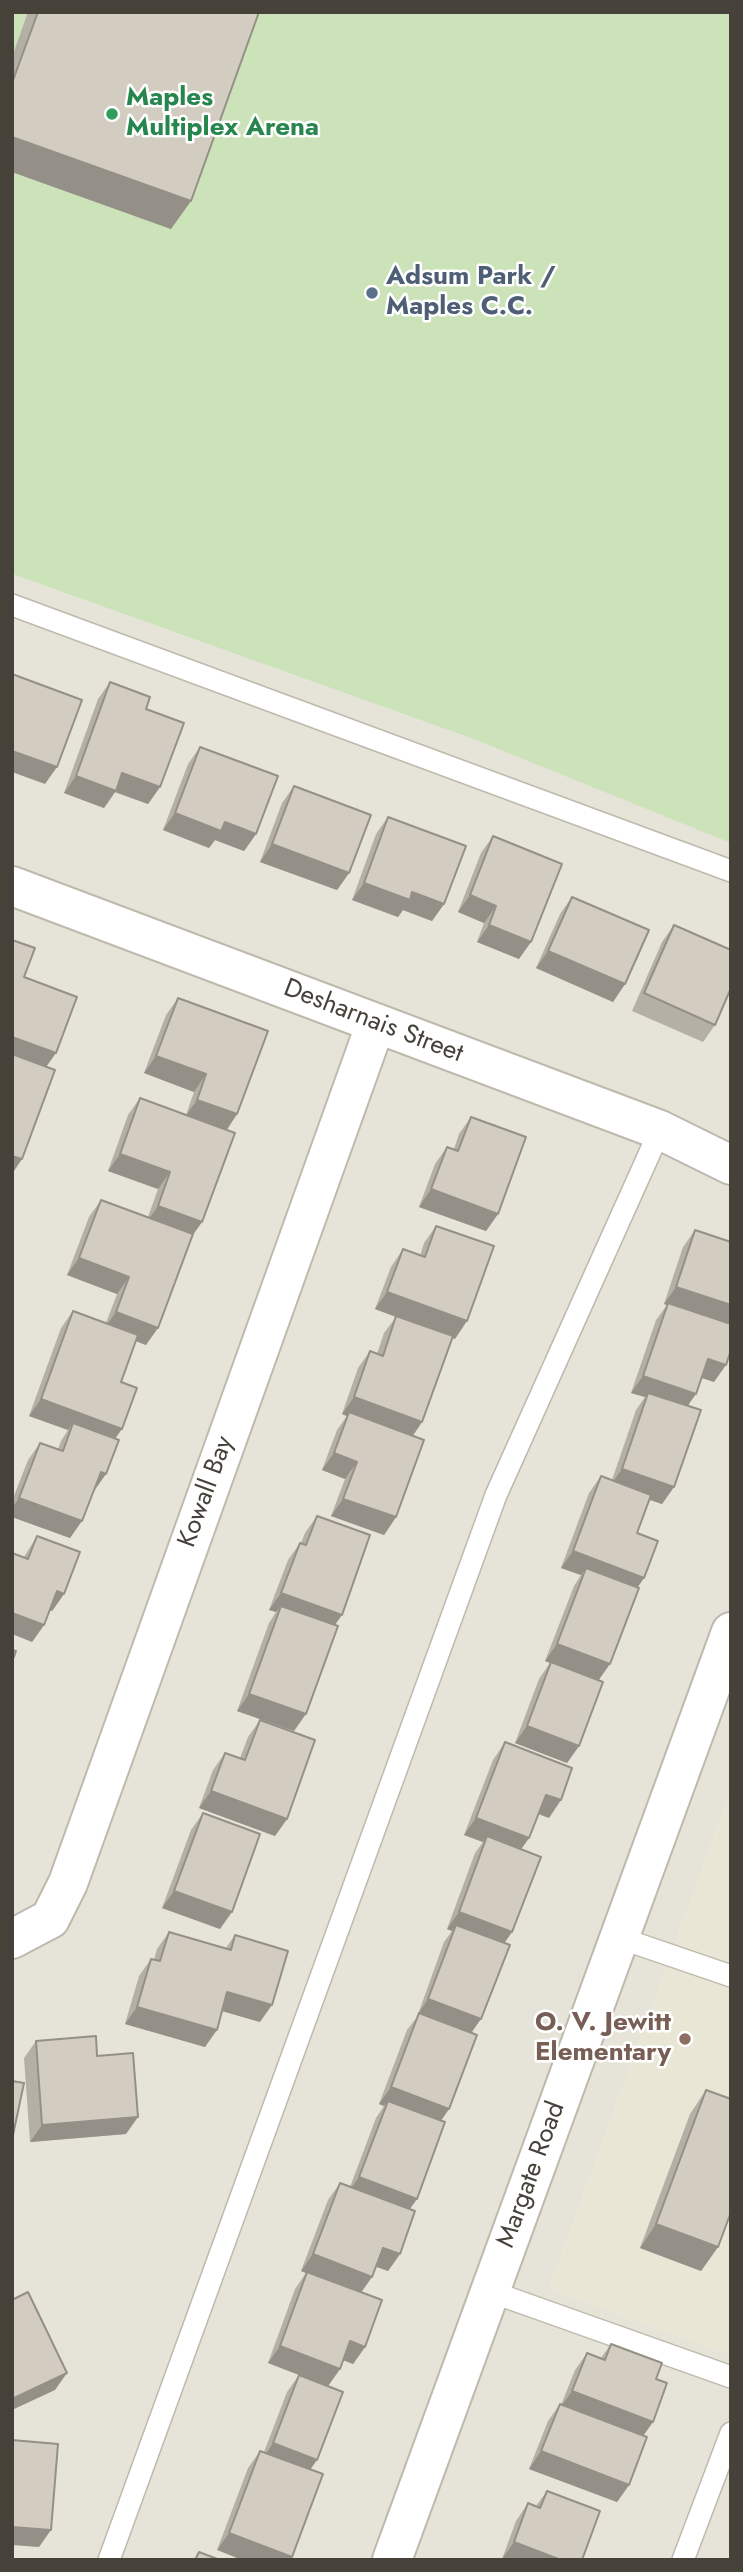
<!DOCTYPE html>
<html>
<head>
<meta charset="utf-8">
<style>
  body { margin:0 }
  #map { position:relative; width:743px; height:2572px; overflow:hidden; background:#f3f1ea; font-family:Jost,sans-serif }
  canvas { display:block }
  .frame { position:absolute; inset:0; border:14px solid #464239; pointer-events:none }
</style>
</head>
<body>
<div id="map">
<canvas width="743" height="2572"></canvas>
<div class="frame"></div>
</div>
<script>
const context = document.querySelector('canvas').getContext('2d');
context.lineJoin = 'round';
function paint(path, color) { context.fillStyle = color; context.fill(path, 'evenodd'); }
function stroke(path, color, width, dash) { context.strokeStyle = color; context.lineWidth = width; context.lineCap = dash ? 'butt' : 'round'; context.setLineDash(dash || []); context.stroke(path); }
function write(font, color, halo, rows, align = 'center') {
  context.font = font + ' Jost,sans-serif'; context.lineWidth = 5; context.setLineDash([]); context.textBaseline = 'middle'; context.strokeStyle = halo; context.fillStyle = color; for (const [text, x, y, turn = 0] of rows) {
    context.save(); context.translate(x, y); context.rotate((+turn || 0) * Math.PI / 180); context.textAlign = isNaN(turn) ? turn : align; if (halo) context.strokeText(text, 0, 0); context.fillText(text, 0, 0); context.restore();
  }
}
const residential = new Path2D(`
  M12 574 476 740 644 805 731 843V1790L549 2289 731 2355V2560H12Z`);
const education = new Path2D(`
  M731 1790V2355L549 2289Z`);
const green = new Path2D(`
  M12 12H731V843L476 740 12 574Z`);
const lane = new Path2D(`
  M12 605 731 871
  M620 1938 731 1976
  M489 2291 731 2377
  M109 2560 496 1495 660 1130
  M683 2560 731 2433`);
const street = new Path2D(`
  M12 886 660 1130 731 1165
  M12 1939 50 1919 68 1883 376 1023
  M392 2560 731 1632`);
const wall = new Path2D(`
  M28 12H259L171 229 12 172V57Z
  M110 682 146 709 160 787 148 804 115 792 104 808 64 793 98 699Z
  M200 747 256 834 244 851 215 840 209 848 163 830 188 764Z
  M294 786 349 873 337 890 260 862 282 803Z
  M388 817 444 904 432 921 403 910 398 917 352 900 376 834Z
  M493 836 519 959 477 942 484 923 458 912 481 853Z
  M572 897 625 984 613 1002 536 968 560 914Z
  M674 925 715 1025 703 1042 632 1011 662 942Z
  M178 998 237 1114 227 1130 202 1222 193 1234 146 1345 136 1341 121 1382 115 1439 94 1491 70 1538 12 1517V1501L28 1460 40 1443 58 1449 61 1441 68 1430 29 1416 61 1328 73 1311 106 1323 117 1294 67 1275 89 1217 101 1200 148 1217 158 1189 108 1171 128 1115 140 1098 186 1115 194 1092 144 1073 166 1015Z
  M471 1117 498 1214 486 1231 419 1207 435 1164 447 1147 454 1149 459 1134Z
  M436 1226 455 1339 453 1338 422 1422 413 1436 396 1517 384 1535 331 1516 345 1479 322 1470 337 1430 347 1416 342 1414 358 1368 370 1351 377 1354 384 1333 396 1317 375 1309 391 1267 403 1249 420 1256 424 1243Z
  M695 1230 714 1382 702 1378 688 1406 674 1487 662 1504 650 1500 637 1533 644 1578 637 1588 599 1680 579 1746 567 1763 515 1743 539 1679 550 1663 545 1661 574 1586 581 1575 561 1568 589 1493 601 1476 612 1480 636 1410 645 1397 631 1393 656 1320 667 1305 664 1304 683 1247Z
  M317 1516 335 1625 294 1731 237 1711 269 1623 276 1612 269 1610 288 1560 300 1543H301L305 1533Z
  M37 1536 64 1594 52 1611 50 1610 44 1625 32 1642 24 1557Z
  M260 1720 287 1819 275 1836 199 1808 213 1770 225 1753 240 1758 248 1737Z
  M505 1742 549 1818 538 1814 529 1838 521 1849 512 1932 504 1943 472 2033 449 2109 441 2121 409 2209 400 2254 388 2271 376 2266 372 2277 361 2292 365 2347 353 2364 343 2360 340 2369 328 2386 343 2392 217 2550 248 2468 260 2451 264 2452 287 2392 299 2375 268 2363 295 2289 306 2273 301 2271 328 2200 340 2183 350 2187 376 2118 384 2106 379 2104 407 2030 417 2017 444 1942 452 1931 447 1929 475 1853 483 1842 464 1835 493 1760Z
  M203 1813 220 1929 162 1908 191 1830Z
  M169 1932 226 1948 235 1935 260 2022 222 2011 205 2047 125 2024 139 1976 151 1959 154 1960 157 1949Z
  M36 2041 97 2056 126 2134 30 2142 24 2058Z
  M706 2090 718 2247 701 2271 640 2248 690 2114Z
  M611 2344 656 2379 643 2436 629 2485 617 2502 529 2469 548 2421 560 2404 561 2405 575 2370 587 2353 601 2358Z
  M547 2491 582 2560 502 2559 516 2521 528 2503 536 2506Z`);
const shadedWall = new Path2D(`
  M12 137 191 201 171 229 12 172Z
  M12 751 57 767 45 784 12 772Z
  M122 773 160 787 148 804 115 792 104 808 64 793 76 776Z
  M175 813 225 822 256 834 244 851 215 840 209 848 163 830Z
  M272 844 349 873 337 890 260 862Z
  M364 883 412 892 444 904 432 921 403 910 398 917 352 900Z
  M470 895 496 906 484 923 458 912Z
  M489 925 531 942 519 959 477 942Z
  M548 951 625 984 613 1002 536 968Z
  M12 1037 56 1053 44 1070 12 1058Z
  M156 1056 206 1074 194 1092 144 1073Z
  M197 1100 237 1114 225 1132 185 1117Z
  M120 1154 170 1172 158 1189 108 1171Z
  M12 1156 22 1159 12 1174Z
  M431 1189 498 1214 486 1231 419 1207Z
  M158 1206 202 1222 190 1239 146 1223Z
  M79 1258 129 1277 117 1294 67 1275Z
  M676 1287 731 1305V1326L664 1304Z
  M387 1292 467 1321 455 1339 375 1309Z
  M116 1312 158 1328 146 1345 104 1329Z
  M708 1359 726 1365 714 1382 696 1376Z
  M643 1376 696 1394 684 1411 648 1393 645 1397 631 1393Z
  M354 1397 422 1422 410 1439 349 1412 347 1416 342 1414Z
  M41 1399 122 1429 110 1446 73 1423 68 1430 29 1416Z
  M334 1453 357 1462 345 1479 322 1470Z
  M622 1469 674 1487 662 1504 610 1486Z
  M101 1472 106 1474 94 1491Z
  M19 1498 82 1521 70 1538 12 1517V1508Z
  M343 1499 396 1517 384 1535 331 1516Z
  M573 1551 644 1578 632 1595 586 1568 581 1575 561 1568Z
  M57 1591 64 1594 52 1611 45 1609Z
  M281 1593 342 1615 330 1632 281 1606 276 1612 269 1610Z
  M12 1613 44 1625 32 1642 12 1634Z
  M557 1644 610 1664 598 1681 545 1661Z
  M249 1694 306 1714 294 1731 237 1711Z
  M527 1726 579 1746 567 1763 515 1743Z
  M211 1791 287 1819 275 1836 199 1808Z
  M546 1795 561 1800 549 1818 534 1812Z
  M476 1818 529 1838 517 1855 487 1836 483 1842 464 1835Z
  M174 1891 232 1912 220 1929 162 1908Z
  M459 1912 512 1932 500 1949 456 1925 452 1931 447 1929Z
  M227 1992 272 2005 260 2022 215 2009Z
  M428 1999 481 2019 469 2036 419 2013 416 2017Z
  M137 2007 217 2030 205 2047 125 2024Z
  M391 2087 449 2109 437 2126 388 2101 384 2106 379 2104Z
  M138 2117 126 2134 30 2142 42 2125Z
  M359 2177 417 2199 405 2216 347 2194Z
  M656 2224 718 2247 701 2271 640 2248Z
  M383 2248 400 2254 388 2271 371 2265Z
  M313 2254 372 2277 360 2294 301 2271Z
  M350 2341 365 2347 353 2364 338 2358Z
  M280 2346 340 2369 328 2386 268 2363Z
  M67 2373 55 2390 12 2410V2399Z
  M572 2391 653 2422 641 2439 560 2408Z
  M273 2443 317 2460 305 2477 262 2460Z
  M541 2451 629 2485 617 2502 529 2469Z
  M12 2527 51 2530 39 2547 12 2545Z
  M229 2533 292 2557 290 2560H242L217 2550Z
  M514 2542 561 2560H504L502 2559Z`);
const building = new Path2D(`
  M38 12H259L191 201 12 137V83Z
  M12 674 82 700 57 767 12 751Z
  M110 682 150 697 146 709 184 723 160 787 122 773 116 791 76 776Z
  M200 747 278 776 256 834 225 822 221 831 175 813Z
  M294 786 371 815 349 873 272 844Z
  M388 817 466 846 444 904 412 892 410 900 364 883Z
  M493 836 562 864 531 942 489 925 496 906 470 895Z
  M572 897 649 930 625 984 548 951Z
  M674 925 731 950V988L715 1025 644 993Z
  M12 940 35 948 24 977 77 997 56 1053 12 1037Z
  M178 998 268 1031 237 1114 197 1100 206 1074 156 1056Z
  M12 1054 55 1070 22 1159 12 1156Z
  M140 1098 235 1133 202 1222 158 1206 170 1172 120 1154Z
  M471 1117 526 1137 498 1214 431 1189 447 1147 458 1151Z
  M101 1200 193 1234 158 1328 116 1312 129 1277 79 1258Z
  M436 1226 494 1246 467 1321 387 1292 403 1249 425 1257Z
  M695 1230 731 1242V1305L676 1287Z
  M668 1303 731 1324V1350L726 1365 708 1359 696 1394 643 1376Z
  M73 1311 138 1335 121 1382 137 1388 122 1429 41 1399Z
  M396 1316 453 1336 422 1422 354 1397 370 1351 383 1356Z
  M648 1393 701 1410 674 1487 622 1469Z
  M349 1412 424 1440 396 1517 343 1499 357 1462 334 1453Z
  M73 1423 119 1440 106 1474 101 1472 82 1521 19 1498 40 1443 63 1451Z
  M601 1476 651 1495 637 1533 658 1541 644 1578 573 1551Z
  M317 1516 370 1535 342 1615 281 1593 300 1543 306 1545Z
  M37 1536 80 1552 64 1594 57 1591 44 1625 12 1613V1553L28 1559Z
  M586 1568 639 1588 610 1664 557 1644Z
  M281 1606 338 1626 306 1714 249 1694Z
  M12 1650 16 1651 12 1662Z
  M551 1662 603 1682 579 1746 527 1726Z
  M260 1720 315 1740 287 1819 211 1791 225 1753 245 1760Z
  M505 1742 572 1768 561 1800 546 1795 529 1838 476 1818Z
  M203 1813 260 1834 232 1912 174 1891Z
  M487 1836 541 1857 512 1932 459 1912Z
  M456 1925 510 1945 481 2019 428 1999Z
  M169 1932 231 1950 235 1935 288 1951 272 2005 227 1992 217 2030 137 2007 151 1959 160 1961Z
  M419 2013 477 2035 449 2109 391 2087Z
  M96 2036 97 2056 133 2053 138 2117 42 2125 36 2041Z
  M12 2081 24 2083 13 2135H12Z
  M706 2090 731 2099V2212L718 2247 656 2224Z
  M388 2101 445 2122 417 2199 359 2177Z
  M340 2183 415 2211 400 2254 383 2248 372 2277 313 2254Z
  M307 2272 382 2300 365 2347 350 2341 340 2369 280 2346Z
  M28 2292 67 2373 12 2399V2300Z
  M611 2344 662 2363 656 2379 667 2383 653 2422 572 2391 587 2353 605 2360Z
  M299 2375 343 2392 317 2460 273 2443Z
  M560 2404 647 2437 629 2485 541 2451Z
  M12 2440 58 2444 51 2530 12 2527Z
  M260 2451 323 2474 292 2557 229 2533Z
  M547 2491 600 2511 582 2560H561L514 2542 528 2503 540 2508Z
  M199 2552 220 2560H195Z`);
const markers = [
  [112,114,7,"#2e9e5b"],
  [372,293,7,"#5c6f8a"],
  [685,2039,7,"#8d6e63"]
];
const leisureNames = [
  ["Maples",126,99],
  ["Multiplex Arena",126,129]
];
const serviceNames = [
  ["Adsum Park /",386,278],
  ["Maples C.C.",386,308]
];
const streetNames = [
  ["Desharnais Street",373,1022,21],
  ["Kowall Bay",207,1492,-70],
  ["Margate Road",532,2175,-70]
];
const educationNames = [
  ["O. V. Jewitt",671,2024],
  ["Elementary",671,2054]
];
paint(residential, '#e6e3d9');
paint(education, '#eae6d6');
paint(green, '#cce2b8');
stroke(lane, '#beb9ad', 24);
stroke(street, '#beb9ad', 42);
stroke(lane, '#fff', 21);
stroke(street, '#fff', 38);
paint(wall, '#b5b0a6');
paint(shadedWall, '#949087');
paint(building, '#d3cdc1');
stroke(building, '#949087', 2);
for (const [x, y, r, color] of markers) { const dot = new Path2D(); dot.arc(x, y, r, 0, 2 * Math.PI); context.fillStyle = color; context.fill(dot); stroke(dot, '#fff', 2.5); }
write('bold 26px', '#27864d', '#fff', leisureNames, 'left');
write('bold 26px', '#4e5e75', '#fff', serviceNames, 'left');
write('26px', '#464239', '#fff', streetNames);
write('bold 26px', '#785e54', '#fff', educationNames, 'right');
</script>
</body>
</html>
